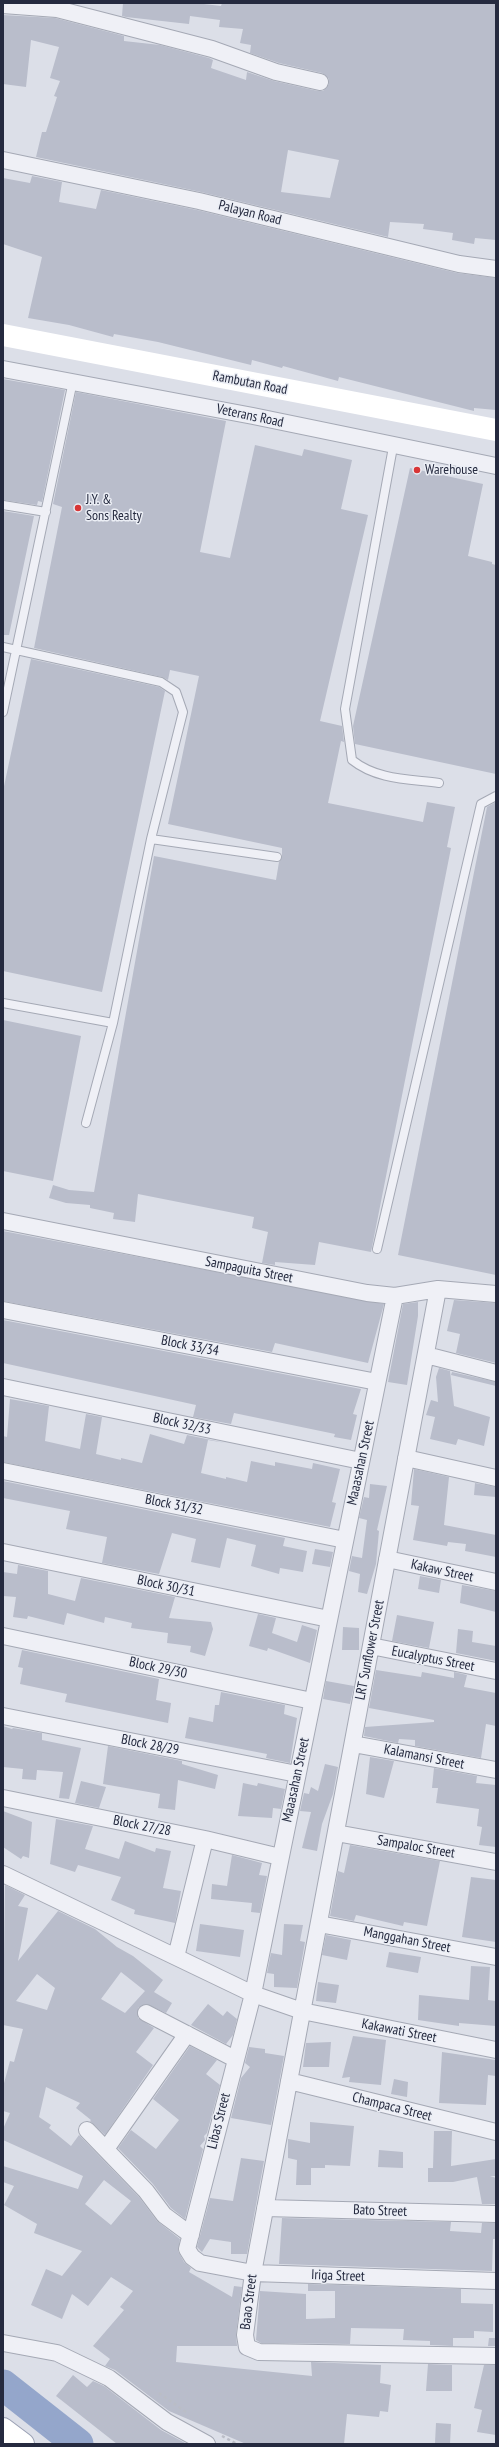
<!DOCTYPE html>
<html>
<head>
<meta charset="utf-8">
<style>
  body { margin:0 }
  #map { position:relative; width:499px; height:2447px; overflow:hidden; background:#dcdfe8; font-family:"PT Sans Narrow",sans-serif }
  canvas { display:block }
  .frame { position:absolute; inset:0; border:4px solid #252a3f; pointer-events:none }
</style>
</head>
<body>
<div id="map">
<canvas width="499" height="2447"></canvas>
<div class="frame"></div>
</div>
<script>
const context = document.querySelector('canvas').getContext('2d');
context.lineJoin = 'round';
function stroke(path, color, width, dash) { context.strokeStyle = color; context.lineWidth = width; context.lineCap = dash ? 'butt' : 'round'; context.setLineDash(dash || []); context.stroke(path); }
function paint(path, color) { context.fillStyle = color; context.fill(path, 'evenodd'); }
function write(font, color, halo, rows, align = 'center') {
  context.font = font + ' "PT Sans Narrow",sans-serif'; context.lineWidth = 3; context.setLineDash([]); context.textBaseline = 'middle'; context.strokeStyle = halo; context.fillStyle = color; for (const [text, x, y, turn = 0] of rows) {
    context.save(); context.translate(x, y); context.rotate((+turn || 0) * Math.PI / 180); context.textAlign = isNaN(turn) ? turn : align; if (halo) context.strokeText(text, 0, 0); context.fillText(text, 0, 0); context.restore();
  }
}
const river = new Path2D(`
  M3 2385 78 2444`);
const building = new Path2D(`
  M123 3H195L221 6 222 3H496V240L475 238 474 244 452 240 453 233 423 229 424 224 390 222 388 237 201 192 36 157 42 132H46L57 97 54 96 60 81 50 78 59 47 31 40 26 87 3 84V15L55 18 124 36V41L160 45 209 58 213 60 211 68 246 80 247 72 274 81 318 91H323L329 84V79L322 73 279 63 250 53 251 45 240 43 243 29 219 27 220 20 190 16 189 24 126 17 122 16ZM288 150 339 160 330 198 281 192Z
  M32 176 62 182 59 202 96 209 101 190 197 210 457 273 496 278V410L474 408V411L339 377 338 381 283 366 282 368 252 360 251 365 158 342 114 334 113 337 69 325 28 318 42 257 3 244V178L30 183Z
  M3 379 65 390 42 502 38 501 37 505 3 500Z
  M76 392 226 421 200 552 230 558 255 445 302 456 304 449 352 460 341 509 368 515 320 721 342 726 344 742 341 741 328 803 423 822 427 802 455 807 447 847 451 848 371 1252 319 1242 315 1265 275 1262V1265L262 1263 268 1232 252 1228 254 1217 138 1194 135 1222 113 1219 114 1213 90 1208V1205L66 1203 49 1198 53 1185 69 1190 94 1192 154 856 276 880 279 862 282 857V848L168 824 199 676 170 670 168 680 162 677 34 648 62 507 53 504Z
  M410 468 483 484 468 556 492 562V564L496 565V774L355 744 353 726Z
  M3 511 34 516 9 635H3Z
  M31 659 159 687 165 691 102 992 3 971V791Z
  M496 802V1275L398 1255 487 807Z
  M3 1020 81 1036 53 1181 3 1171Z
  M3 1231 384 1304 368 1363 275 1343 272 1352 3 1301Z
  M454 1300 496 1303V1363L456 1353 460 1334 447 1331Z
  M418 1302V1316L407 1385 388 1382 403 1304Z
  M3 1320 361 1389 353 1414 357 1415 351 1440 334 1437 335 1434 234 1413 231 1424 193 1417 196 1405 3 1363Z
  M439 1368 450 1371 454 1406 490 1417 484 1446 458 1439 456 1445 430 1439 435 1417 426 1415 431 1400 438 1402 436 1377Z
  M452 1372 496 1382V1386L451 1375Z
  M10 1399 49 1406 45 1441 80 1449 86 1414 102 1417 96 1454 121 1460V1458L142 1463 150 1434 184 1444 187 1435 226 1443 208 1440 201 1473 226 1479V1477L247 1482 251 1461 275 1466V1462L312 1469 313 1463 340 1469 332 1502 336 1503 330 1527 3 1462V1436L7 1437Z
  M414 1469 449 1477 444 1525 496 1535V1557L465 1551 466 1544 448 1542 447 1546 413 1540 419 1506 411 1505Z
  M3 1481 285 1538 283 1546 307 1551 303 1572 280 1568 279 1574 251 1566 256 1545 227 1538 220 1568 191 1562 196 1539 172 1533 159 1574 102 1563 107 1537 66 1529 70 1511 3 1498Z
  M475 1483 496 1487V1497L474 1495Z
  M370 1484 387 1486 377 1530 379 1531 376 1564 367 1594 358 1592 360 1574 349 1571 352 1556 362 1558 367 1520 359 1518 364 1497 369 1498Z
  M315 1549 333 1552 330 1567 312 1564Z
  M18 1565 48 1571V1594L75 1601 81 1578 175 1597 169 1618 211 1622 213 1629 205 1656 190 1652 191 1646 167 1643 168 1633 131 1628 132 1623 105 1617 104 1623 67 1613 64 1625 28 1616 27 1619 13 1617 16 1597 3 1596V1572L17 1574Z
  M420 1576 441 1580 439 1593 418 1589Z
  M462 1585 496 1591V1612L460 1603Z
  M258 1614 276 1618 272 1633 297 1642 302 1625 317 1630 310 1663 268 1648 267 1651 249 1646Z
  M397 1615 434 1622 429 1648 392 1641Z
  M343 1627 359 1628V1650H342Z
  M458 1629 473 1631 472 1642 496 1646V1661L456 1653Z
  M22 1650 159 1679 156 1700 171 1703 168 1723 65 1702 67 1694 20 1684 23 1668 18 1667Z
  M376 1670 421 1677 422 1672 454 1678V1672L467 1675 464 1687 496 1693V1726L486 1724 481 1758 415 1746V1740L399 1739 398 1743 364 1736 365 1727 434 1722V1720L369 1708Z
  M326 1681 354 1686 350 1704 323 1699Z
  M221 1692 285 1705 284 1714 297 1718 290 1763 266 1758 267 1754 185 1738 189 1717 213 1722 215 1705H219Z
  M3 1726 12 1729 13 1728 42 1733V1740L81 1748 69 1799 59 1798 63 1772 37 1770 36 1780 22 1779 23 1769 3 1767Z
  M108 1746 182 1761V1764L218 1775 215 1789 178 1780 175 1810 158 1808 160 1794 103 1784Z
  M370 1757 394 1761 384 1798 366 1794Z
  M325 1764 338 1767 333 1794 322 1824 317 1851 302 1848 311 1812 300 1811 304 1793 309 1794 311 1787 318 1791Z
  M434 1768 477 1776 476 1783 496 1785V1847L479 1845 482 1827 477 1826 479 1809 436 1803 438 1788H432Z
  M81 1781 106 1787 99 1808 75 1803Z
  M243 1783 257 1786 258 1783 285 1789 281 1809 273 1808 272 1818 238 1816Z
  M3 1811 32 1822 29 1858 23 1856 21 1859 3 1847Z
  M56 1819 93 1826 85 1849 106 1855 119 1859 125 1841 155 1852 156 1848 171 1851 163 1888 181 1891 175 1923 134 1914 135 1910 111 1900 121 1877 78 1865 75 1872 50 1864Z
  M350 1845 440 1861 427 1926 404 1922 403 1926 356 1915 354 1921 330 1916 338 1871 344 1873Z
  M232 1855 262 1863 259 1875 267 1876 260 1913 251 1912 252 1903 211 1899 212 1884 227 1886Z
  M471 1877 496 1880V1942L462 1937Z
  M5 1885 25 1895 18 1906 28 1908 18 1961 58 1911 95 1929 117 1947 133 1956 163 1980 154 1992 172 2003 166 2013 146 2004 138 2008V2018L154 2028 136 2052 153 2065 105 2135 90 2121 91 2120 76 2108 80 2103 46 2087 39 2117 51 2125 49 2128 71 2146 79 2135 139 2197 157 2221 180 2239 178 2251 184 2262 191 2268 189 2272 232 2297 234 2286 242 2287 236 2334 237 2346H177L176 2362 312 2376 311 2362 381 2365 380 2383 391 2385 388 2412 380 2411 379 2417 347 2414 344 2444H246L169 2411 115 2370 105 2366 110 2359 93 2346 124 2310 120 2307 133 2291 111 2277 88 2306 72 2294 62 2319 31 2305 46 2269 62 2276 82 2251 34 2233 37 2224 4 2205 14 2186 3 2182V2166L78 2189 83 2176 3 2140V2129L10 2113 3 2111V2087L10 2061 14 2062 23 2029 3 2025ZM121 1972 145 1991 125 2013 101 1999ZM37 1974 55 1988 47 2010 16 2001ZM104 2180 131 2201 111 2225 85 2204Z
  M200 1924 244 1930 240 1957 196 1951Z
  M284 1924 303 1925 300 1941 305 1942 297 1988 274 1987V1974L267 1973 271 1953 282 1955Z
  M326 1935 351 1940 347 1960 322 1955Z
  M389 1952 421 1957 418 1973 386 1967Z
  M471 1966 490 1967 488 2000 496 2001V2026L459 2023V2026L418 2020 419 1995 469 2000Z
  M318 1982 339 1985 336 2003 316 2001Z
  M208 2004 223 2016 227 2011 237 2019 233 2035 226 2044 191 2025Z
  M353 2036 386 2040 381 2085 349 2082 350 2077 342 2078Z
  M331 2042 329 2067H303L306 2043Z
  M190 2046 217 2060 206 2074 220 2085 207 2133 204 2136 205 2140 200 2146 203 2149 185 2219 171 2208 153 2184 118 2148 131 2130 156 2149 179 2120 153 2099Z
  M249 2047 265 2049V2053L284 2056 271 2125 231 2118 241 2078 250 2067 245 2063Z
  M442 2052 496 2060V2076L488 2075 486 2105 439 2103Z
  M394 2079 408 2082 407 2097 391 2094Z
  M310 2122 354 2126 350 2166 325 2165V2168H311V2185H296L297 2160 288 2158V2139L310 2143Z
  M434 2131H452L451 2166 496 2159V2176H490L496 2178V2204H482L477 2177 453 2182H428V2168H433Z
  M379 2150 403 2152V2168L378 2167Z
  M241 2158 264 2161 247 2254H231V2242L210 2239 202 2252 197 2247 210 2198 233 2201Z
  M282 2218 451 2222 450 2231 481 2233 482 2223H496V2239H493L492 2271 279 2264Z
  M308 2284 461 2289V2303L493 2304V2332L474 2331V2338H453V2346L430 2345V2341L403 2340 404 2329 351 2328 350 2344 261 2343 256 2340 260 2291 306 2294V2319L335 2318V2291H308Z
  M489 2338H496V2346H488Z
  M428 2364 452 2365V2391H426Z
  M484 2365H496V2435L477 2432 482 2410 474 2408Z
  M73 2375 87 2387 93 2381 104 2386 161 2430 187 2444H117L56 2396Z
  M436 2423 451 2424 450 2444 435 2443Z`);
const path = new Path2D(`
  M159 2393 186 2412
  M222 2436 237 2444`);
const lane = new Path2D(`
  M393 447 345 709 352 760C377 780 409 779 439 783
  M3 505 46 512
  M3 647 161 682 176 692 183 712 151 839 113 1023 86 1123
  M3 712 73 381
  M151 839 277 857
  M3 1003 113 1023
  M377 1249 481 804 496 796`);
const street = new Path2D(`
  M3 5 57 9 212 49 276 72 320 82
  M3 160 199 201 459 264 496 269
  M3 369 253 416 496 466
  M3 1221 367 1293 395 1296 438 1289 496 1294
  M438 1289 253 2273 245 2335 247 2347 259 2352 496 2356
  M395 1296 253 1994 187 2249 192 2257 200 2263 253 2273 496 2281
  M3 1310 377 1382
  M426 1355 496 1373
  M3 1387 361 1461
  M406 1458 496 1478
  M3 1471 345 1540
  M3 1552 329 1619
  M387 1559 496 1582
  M3 1636 312 1701
  M371 1646 496 1671
  M3 1716 297 1774
  M353 1744 496 1770
  M3 1798 205 1839 280 1857
  M336 1833 496 1862
  M3 1874 253 1994 302 2011 496 2050
  M319 1924 496 1957
  M176 1957 205 1839
  M146 2013 235 2059
  M289 2081 496 2132
  M87 2130 146 2191 164 2215 191 2235
  M106 2149 187 2034
  M265 2208 496 2214
  M3 2343 57 2353 109 2378 167 2422 207 2444`);
const secondary = new Path2D(`
  M3 335 496 430`);
const primary = new Path2D(`
  M3 2429 23 2444`);
const markers = [
  [417,470,4,"#d83536"],
  [78,508,4,"#d83536"]
];
const streetNames = [
  ["Palayan Road",250,213,14],
  ["Rambutan Road",250,383,11],
  ["Veterans Road",250,416,12],
  ["Sampaguita Street",249,1270,11],
  ["Block 33/34",190,1346,11],
  ["Block 32/33",182,1424,12],
  ["Maaasahan Street",361,1463,-78],
  ["Block 31/32",174,1505,11],
  ["Kakaw Street",442,1571,12],
  ["Block 30/31",166,1586,12],
  ["LRT Sunflower Street",370,1650,-79],
  ["Eucalyptus Street",433,1659,11],
  ["Block 29/30",158,1668,12],
  ["Block 28/29",150,1745,11],
  ["Kalamansi Street",424,1757,11],
  ["Maaasahan Street",296,1780,-78],
  ["Block 27/28",142,1826,11],
  ["Sampaloc Street",416,1847,10],
  ["Manggahan Street",407,1940,11],
  ["Kakawati Street",399,2031,11],
  ["Champaca Street",392,2107,14],
  ["Libas Street",219,2121,-76],
  ["Bato Street",380,2211,2],
  ["Iriga Street",338,2276,2],
  ["Baao Street",249,2302,-83]
];
const poiNames = [
  ["Warehouse",425,470],
  ["J.Y. &",86,500],
  ["Sons Realty",86,516]
];
stroke(river, '#94a6cb', 31);
paint(building, '#b9bdcb');
stroke(lane, '#a5a9b5', 10);
stroke(street, '#a5a9b5', 18);
stroke(primary, '#9ba1b4', 24);
stroke(path, '#babdc6', 2.5, [3, 3]);
stroke(lane, '#eff0f6', 8);
stroke(street, '#eff0f6', 16);
stroke(secondary, '#fff', 22);
stroke(primary, '#fff', 22);
for (const [x, y, r, color] of markers) { const dot = new Path2D(); dot.arc(x, y, r, 0, 2 * Math.PI); context.fillStyle = color; context.fill(dot); stroke(dot, '#ebeef5', 1.5); }
write('14px', '#252a3f', '#ebeef5', streetNames);
write('14px', '#252a3f', '#ebeef5', poiNames, 'left');
</script>
</body>
</html>
